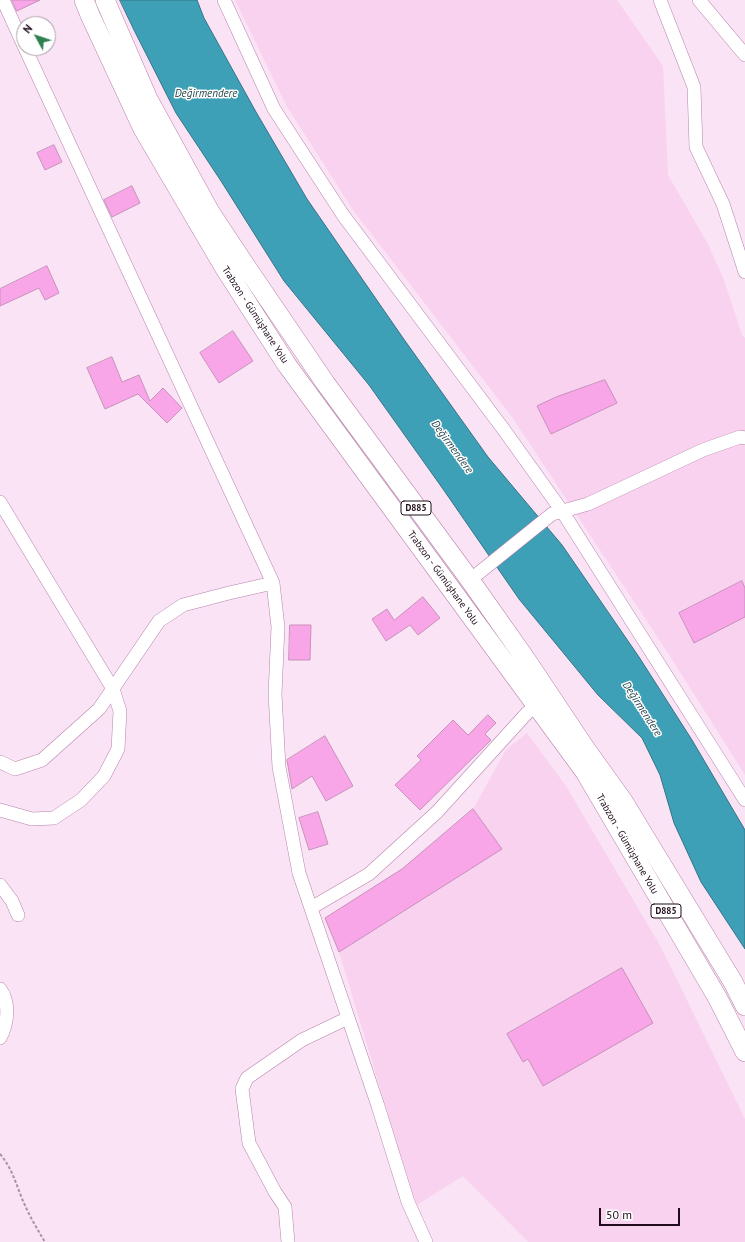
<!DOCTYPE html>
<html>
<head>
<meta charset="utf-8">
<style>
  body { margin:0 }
  #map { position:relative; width:745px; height:1242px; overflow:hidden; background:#fae3f4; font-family:"PT Sans",sans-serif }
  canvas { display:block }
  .north { position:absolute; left:16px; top:16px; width:40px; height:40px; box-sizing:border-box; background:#fff; border:1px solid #a59da4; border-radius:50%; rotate:310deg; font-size:11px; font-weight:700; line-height:16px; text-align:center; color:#1f0b1b }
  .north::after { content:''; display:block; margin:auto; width:14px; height:18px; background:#2f8051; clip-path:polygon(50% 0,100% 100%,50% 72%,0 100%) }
  .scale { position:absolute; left:599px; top:1208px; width:81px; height:18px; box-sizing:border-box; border:2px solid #1f0b1b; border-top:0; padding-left:5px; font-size:12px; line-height:14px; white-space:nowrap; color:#1f0b1b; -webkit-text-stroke:3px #fff; paint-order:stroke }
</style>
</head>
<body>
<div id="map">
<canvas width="745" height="1242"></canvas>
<div class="north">N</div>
<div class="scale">50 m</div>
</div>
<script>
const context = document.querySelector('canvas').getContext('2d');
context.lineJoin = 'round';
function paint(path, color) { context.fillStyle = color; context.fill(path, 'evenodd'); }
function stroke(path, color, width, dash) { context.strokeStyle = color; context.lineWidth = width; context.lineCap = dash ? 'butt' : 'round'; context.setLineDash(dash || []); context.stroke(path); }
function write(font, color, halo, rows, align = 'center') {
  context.font = font + ' "PT Sans",sans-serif'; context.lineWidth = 3; context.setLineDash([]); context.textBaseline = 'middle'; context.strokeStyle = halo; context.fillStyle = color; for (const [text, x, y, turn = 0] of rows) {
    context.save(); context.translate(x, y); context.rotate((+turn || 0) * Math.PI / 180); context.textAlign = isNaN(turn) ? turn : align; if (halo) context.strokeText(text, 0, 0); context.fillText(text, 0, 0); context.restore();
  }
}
const built = new Path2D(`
  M235 0H617L663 66 668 175 708 244 724 280 742 335 745 338V775L668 653 512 417 353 210 286 105Z
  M527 733 566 786 661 947 745 1119V1242H528L463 1176 417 1205 397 1144 339 952 325 918 402 869 473 809 506 750Z`);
const water = new Path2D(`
  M120 0H197L204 18 256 112 307 199 403 338 488 457 562 545 639 657 692 740 745 830V949L701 882 674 823 660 775 642 738 598 695 519 599 443 489 369 385 284 281 221 181 176 113 135 32Z`);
const building = new Path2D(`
  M12 0H40L17 11Z
  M54 145 62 162 45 170 37 153Z
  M132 186 140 203 112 217 104 200Z
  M47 266 59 293 45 300 39 288 0 306V289Z
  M233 331 253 361 219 383 200 353Z
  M112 357 122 382 139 375 150 401 163 388 182 408 167 423 138 394 105 409 87 368Z
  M605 380 617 403 551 434 537 406 556 397Z
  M742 581 745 588V617L694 643 679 613Z
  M423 597 440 618 418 635 410 625 386 641 372 619 387 609 394 620Z
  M290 625H311L310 660H289Z
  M488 715 496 723 485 734 491 740 420 810 395 785 421 760 417 756 453 720 468 735Z
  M325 736 353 786 326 801 312 776 292 789 287 760Z
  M473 809 502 849 339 952 325 918 402 869Z
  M318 812 328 844 309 850 299 818Z
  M622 968 653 1023 543 1086 528 1059 523 1062 507 1034Z`);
const path = new Path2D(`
  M0 1154C12 1168 16 1184 23 1201 29 1215 37 1229 45 1242`);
const minor = new Path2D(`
  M3 0 24 46
  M224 0 274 109 343 215 504 430 562 511 745 800
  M660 0 694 87 696 147 723 204 745 272
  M699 0 745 55
  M25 48 273 583 278 627 275 694 279 767 299 873 378 1106 408 1202 426 1242
  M0 502 113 689 120 711 118 749 104 776 81 800 54 818 32 819 0 810
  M470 580 552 514 588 504 703 450 740 437 745 438
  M0 762 15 769 42 760 99 709 159 621 183 605 229 593 273 583
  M0 885 12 901 18 915
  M311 908 369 874 437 812 527 713 536 705
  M0 989C10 1002 8 1024 0 1038
  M288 1242 285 1207 275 1192 249 1143 242 1089 247 1078 302 1040 348 1018`);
const highway = new Path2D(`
  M84 0 90 15 143 129 224 267 287 365 585 772 717 997 745 1052
  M105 0 148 99 210 212 243 262 326 384 470 580 527 661 585 748 623 801 733 982 745 1006`);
const shields = [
  [416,508,30],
  [666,911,30]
];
const shieldNames = [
  ["D885",416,508],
  ["D885",666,911]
];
const streetNames = [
  ["Trabzon - Gümüşhane Yolu",255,315,57],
  ["Trabzon - Gümüşhane Yolu",443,578,54],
  ["Trabzon - Gümüşhane Yolu",627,844,60]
];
const waterNames = [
  ["Değirmendere",206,94],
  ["Değirmendere",452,447,54],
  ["Değirmendere",642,709,57]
];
paint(built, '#f9d2f0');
paint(water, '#3ea0b6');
stroke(water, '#357388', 1);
paint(building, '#f8a6e7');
stroke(building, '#c791bb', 1);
stroke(minor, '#b882ac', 14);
stroke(highway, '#b882ac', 20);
stroke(path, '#a892a3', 2, [3, 2]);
stroke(minor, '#fff', 13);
stroke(highway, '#fff', 19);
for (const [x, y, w] of shields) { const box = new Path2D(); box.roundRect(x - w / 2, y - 7, w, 14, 3); context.fillStyle = '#fff'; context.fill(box); stroke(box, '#1f0b1b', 1); }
write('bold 9px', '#1f0b1b', null, shieldNames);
write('10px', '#1f0b1b', '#fff', streetNames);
write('italic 11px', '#26444b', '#fff', waterNames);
</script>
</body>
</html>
